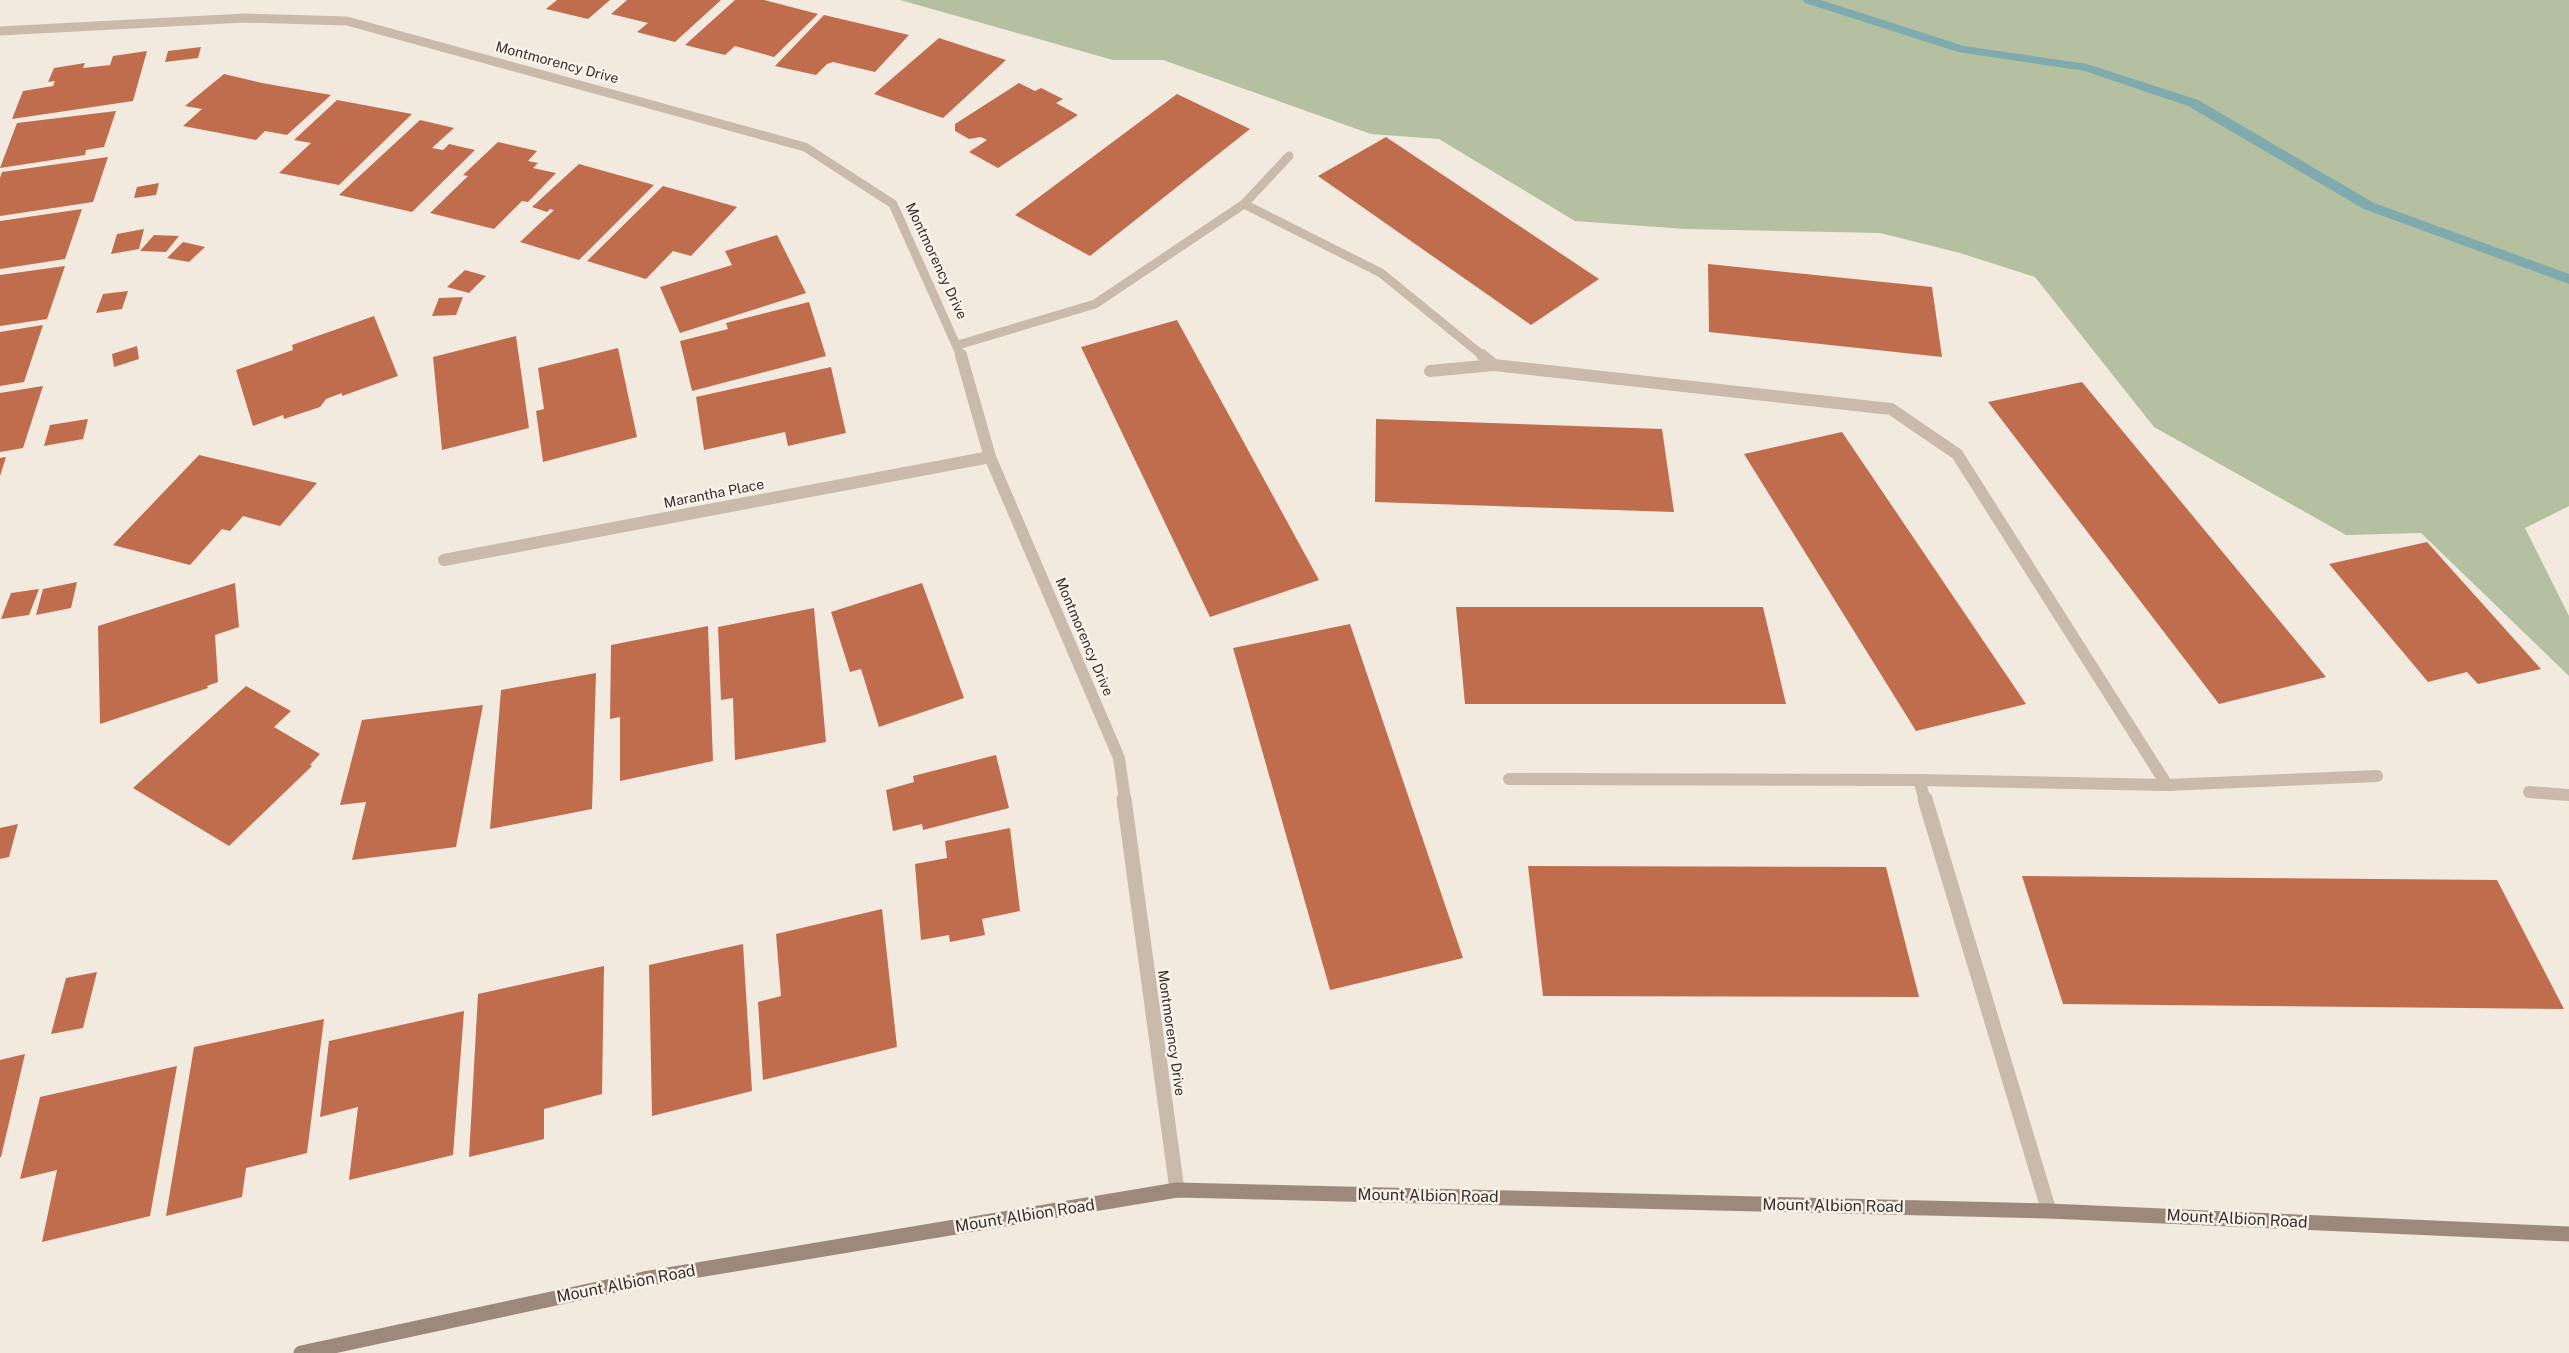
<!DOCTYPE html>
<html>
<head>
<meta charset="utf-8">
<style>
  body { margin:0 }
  canvas { display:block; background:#f2e9df }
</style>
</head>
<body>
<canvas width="2569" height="1353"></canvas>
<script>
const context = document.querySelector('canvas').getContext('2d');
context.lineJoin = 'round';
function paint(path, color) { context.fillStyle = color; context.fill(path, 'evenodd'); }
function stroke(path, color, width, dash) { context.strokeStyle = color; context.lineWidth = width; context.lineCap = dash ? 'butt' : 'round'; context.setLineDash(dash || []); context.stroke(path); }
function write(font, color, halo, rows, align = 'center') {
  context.font = font + ' "Public Sans",sans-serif'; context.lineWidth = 5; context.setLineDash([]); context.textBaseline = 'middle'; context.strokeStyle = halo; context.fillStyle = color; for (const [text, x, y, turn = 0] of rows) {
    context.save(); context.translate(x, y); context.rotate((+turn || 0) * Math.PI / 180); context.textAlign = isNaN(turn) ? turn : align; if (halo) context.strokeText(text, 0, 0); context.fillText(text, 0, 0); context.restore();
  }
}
const green = new Path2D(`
  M900 0H2569V506L2525 528 2569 616V676L2421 533 2346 535 2154 427 2035 277 1960 253 1880 233 1685 229 1575 221 1439 139 1371 134 1163 60H1113Z`);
const stream = new Path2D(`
  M1803 0H1821L1964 46 2087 64 2198 100 2374 203 2569 274V284L2364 209 2188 106 2085 71 1958 52 1805 3Z`);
const building = new Path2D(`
  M557 0H610L588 19 546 9Z
  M627 0H721L675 42 637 32 648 23 611 14Z
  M735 0H764L818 14 774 57 735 46 725 55 685 45Z
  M824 15 909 35 875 72 833 62 827 64 816 75 775 66Z
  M939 38 1006 60 943 118 874 94Z
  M201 47 198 58 165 62 168 51Z
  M147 51 133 101 12 119 23 91 53 86 55 81 48 82 54 68 85 63 83 68 110 65 113 56Z
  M224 74 262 83 331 95 287 135 265 131 256 140 183 126 202 109 185 106Z
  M1019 83 1035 91 1041 88 1063 99 1056 103 1078 115 998 168 969 152 987 140 981 137 969 139 955 131V124Z
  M1177 94 1250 129 1090 256 1015 215Z
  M337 100 412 114 339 185 279 173 311 143 294 140Z
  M116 111 104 147 86 150 85 155 0 168 17 123Z
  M420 120 454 128 432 148 443 150 449 144 475 150 412 212 339 195Z
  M1386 137 1599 279 1531 325 1318 176Z
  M498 142 537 151 528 161 538 163 533 168 556 173 528 202 522 201 494 229 430 213 468 176 463 175Z
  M108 157 93 202 0 216V178L2 172Z
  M579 164 654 185 579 260 520 242 554 210 550 209 547 212 532 207Z
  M159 183 156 195 134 198 137 187Z
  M663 186 737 207 691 256 673 251 646 279 587 261Z
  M82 209 65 259 0 269V221Z
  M144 229 139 249 111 254 117 234Z
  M154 235 179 236 166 252 140 251Z
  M777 235 806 293 680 333 660 287 732 265 725 251Z
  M183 242 205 247 189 262 167 258Z
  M1708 264 1932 287 1942 357 1709 332Z
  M65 266 47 319 0 326V275Z
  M465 270 486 276 469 293 447 287Z
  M128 291 122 309 96 313 103 294Z
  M463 297 456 315 432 316 439 298Z
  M809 302 826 356 692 391 680 341 728 329 726 323Z
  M374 316 398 376 342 396V393L326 399 320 407 284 419 283 415 253 426 236 370 293 350 292 345Z
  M1177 320 1319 580 1210 617 1081 347Z
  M43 325 24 382 0 386V332Z
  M516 336 529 428 442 450 433 357Z
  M137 346 139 359 114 367 112 354Z
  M618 348 637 437 543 462 536 411 544 409 538 368Z
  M831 367 846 433 788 446 785 432 704 450 696 397Z
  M2082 382 2326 677 2219 704 1988 402Z
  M43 386 23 448 0 452V393Z
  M88 419 83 439 44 446 50 425Z
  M1376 419 1662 429 1674 512 1375 502Z
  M1842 432 2026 704 1916 731 1744 454Z
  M199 455 317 483 280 526 243 516 230 531 222 529 190 565 113 545Z
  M6 457 0 476V458Z
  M2427 542 2541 669 2478 684 2467 672 2428 682 2329 564Z
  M77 582 71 608 36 615 43 589Z
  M235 583 239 627 215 635 218 682 207 686 208 688 100 724 98 626Z
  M922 583 964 698 879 727 861 669 850 672 831 612Z
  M39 589 29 615 1 619 11 593Z
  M1456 607H1763L1786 704H1465Z
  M814 608 826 742 735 760 733 698 721 700 718 627Z
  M1350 624 1463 958 1330 990 1233 648Z
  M708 626 713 761 620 781V717L610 719 611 645Z
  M596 673 592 809 490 829 501 690Z
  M246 686 291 711 274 727 320 754 310 765 312 766 229 846 133 788Z
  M483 705 456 847 352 860 366 802 340 805 362 720Z
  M996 755 1009 808 923 830 922 824 893 831 886 790 914 782 913 776Z
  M18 824 9 857 0 859V828Z
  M1010 828 1020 911 982 919 985 935 950 942 949 935 921 940 915 864 947 858 945 841Z
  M1528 866 1886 867 1919 997 1543 996Z
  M2022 876 2497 880 2564 1009 2063 1004Z
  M882 909 897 1047 763 1080 758 1002 781 996 776 934Z
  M743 944 752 1091 652 1116 649 965Z
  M604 966 602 1094 544 1109V1139L469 1157 478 994Z
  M97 972 83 1028 51 1034 66 978Z
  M464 1011 453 1155 349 1180 358 1107 320 1117 329 1041Z
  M324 1019 307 1153 246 1168 242 1197 166 1216 194 1047Z
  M25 1054 1 1157H0V1060Z
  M177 1066 150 1216 42 1242 57 1170 20 1179 40 1097Z`);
const lane = new Path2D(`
  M2529 792 2569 795`);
const streetFar2 = new Path2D(`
  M0 31 245 18 347 21 805 147 893 204 961 356
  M1244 204 1381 273 1483 356
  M958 345 1095 304 1244 204 1289 156`);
const streetFar1 = new Path2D(`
  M961 355 990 457 1119 758 1125 800
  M1482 355 1494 365
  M1430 371 1494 365 1891 409 1957 454 2167 785
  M444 560 990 457
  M1509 779 1919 780 2167 785 2377 776
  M1919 780 1925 800`);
const street = new Path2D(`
  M1124 799 1177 1190
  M1925 799 2049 1211`);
const secondary = new Path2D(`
  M301 1353 644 1279 1177 1190 2049 1211 2569 1234`);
const streetNames = [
  ["Montmorency Drive",557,63,15],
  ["Montmorency Drive",936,261,65],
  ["Marantha Place",714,494,-11],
  ["Montmorency Drive",1084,637,67],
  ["Montmorency Drive",1171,1033,82]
];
const nearStreetnames = [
  ["Mount Albion Road",1428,1196,1],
  ["Mount Albion Road",1833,1206,1],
  ["Mount Albion Road",1025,1216,-9],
  ["Mount Albion Road",2237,1219,3],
  ["Mount Albion Road",626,1284,-11]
];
paint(green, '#b4c09f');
paint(stream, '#7faaae');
paint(building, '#c06d4e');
stroke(lane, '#cabaab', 12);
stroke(streetFar2, '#cabaab', 9);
stroke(streetFar1, '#cabaab', 12);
stroke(street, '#cabaab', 15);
stroke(secondary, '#9d897c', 15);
write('14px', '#382f2a', '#f9f3eb', streetNames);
write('16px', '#382f2a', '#f9f3eb', nearStreetnames);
</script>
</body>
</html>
